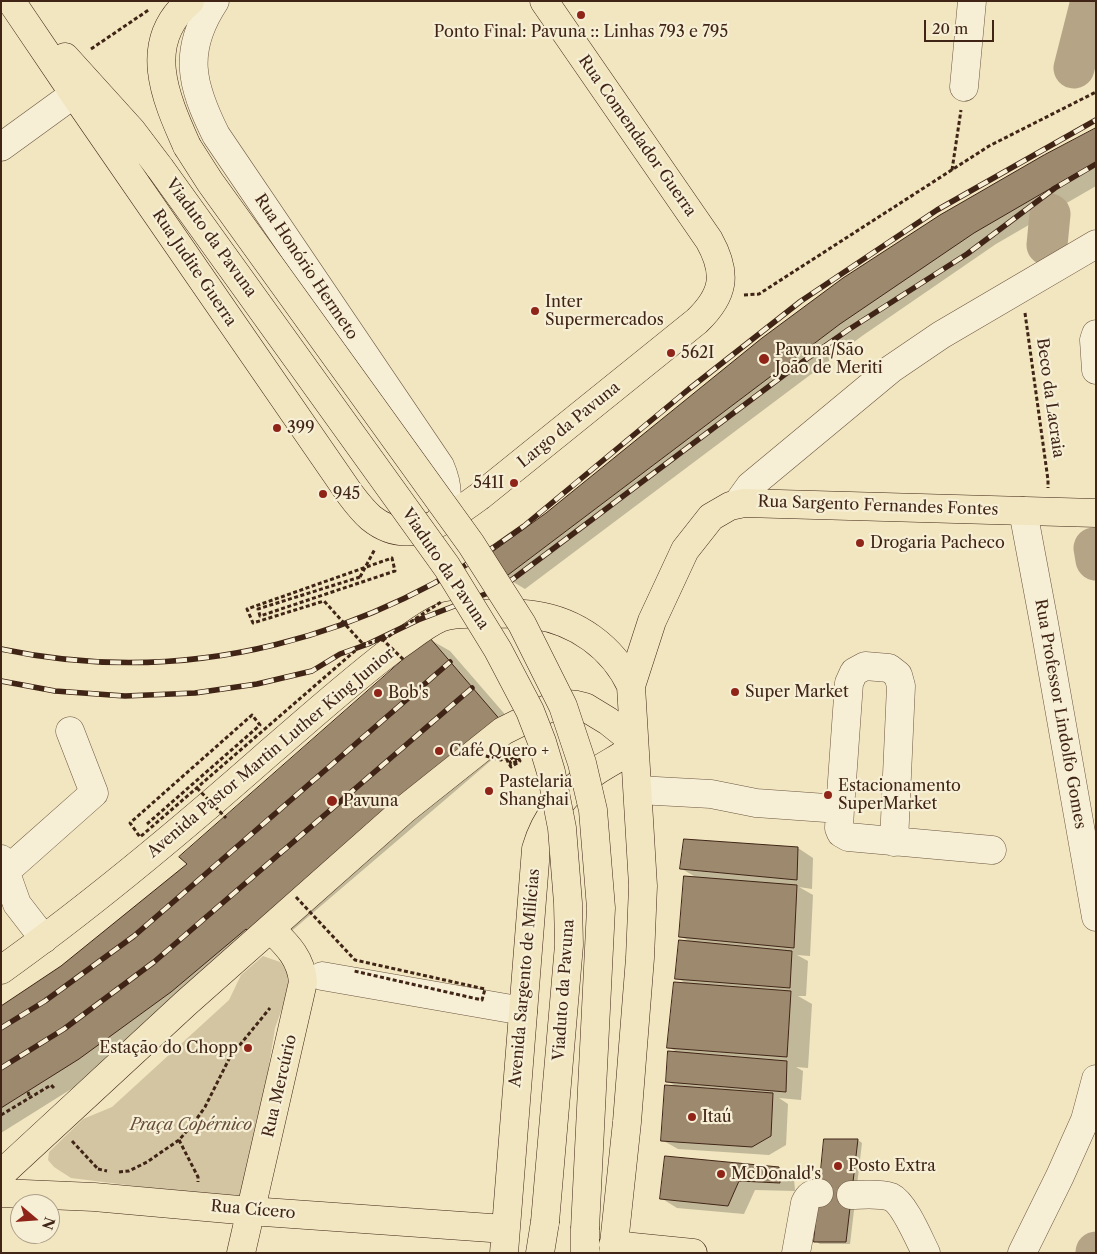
<!DOCTYPE html>
<html>
<head>
<meta charset="utf-8">
<style>
  body { margin:0 }
  #map { position:relative; width:1097px; height:1254px; overflow:hidden; background:#f1e6bf; font-family:"Libre Caslon Text",serif }
  canvas { display:block }
  .frame { position:absolute; inset:0; border:2px solid #402517; pointer-events:none }
  .north { position:absolute; left:10px; top:1194px; width:50px; height:50px; box-sizing:border-box; background:#f6efd5; border:1px solid #ad9e89; border-radius:50%; rotate:108deg; font-size:14px; font-weight:700; line-height:20px; text-align:center; color:#402517 }
  .north::after { content:''; display:block; margin:auto; width:18px; height:22px; background:#8f2418; clip-path:polygon(50% 0,100% 100%,50% 72%,0 100%) }
  .scale { position:absolute; left:924px; top:20px; width:70px; height:22px; box-sizing:border-box; border:2px solid #402517; border-top:0; padding-left:6px; font-size:15px; line-height:18px; white-space:nowrap; color:#402517; -webkit-text-stroke:4px #f6efd5; paint-order:stroke }
</style>
</head>
<body>
<div id="map">
<canvas width="1097" height="1254"></canvas>
<div class="frame"></div>
<div class="north">N</div>
<div class="scale">20 m</div>
</div>
<script>
const context = document.querySelector('canvas').getContext('2d');
context.lineJoin = 'round';
function paint(path, color) { context.fillStyle = color; context.fill(path, 'evenodd'); }
function stroke(path, color, width, dash) { context.strokeStyle = color; context.lineWidth = width; context.lineCap = dash ? 'butt' : 'round'; context.setLineDash(dash || []); context.stroke(path); }
function write(font, color, halo, rows, align = 'center') {
  context.font = font + ' "Libre Caslon Text",serif'; context.lineWidth = 4.5; context.setLineDash([]); context.textBaseline = 'middle'; context.strokeStyle = halo; context.fillStyle = color; for (const [text, x, y, turn = 0] of rows) {
    context.save(); context.translate(x, y); context.rotate((+turn || 0) * Math.PI / 180); context.textAlign = isNaN(turn) ? turn : align; if (halo) context.strokeText(text, 0, 0); context.fillText(text, 0, 0); context.restore();
  }
}
const green = new Path2D(`
  M263 956 280 962 286 970 290 986 275 1028 247 1200 71 1178 54 1167 48 1160 49 1152 83 1119 112 1107 229 1000 241 975Z`);
const shadow = new Path2D(`
  M1096 130V186L996 244 862 336 525 589 505 577Z
  M429 639 450 651 522 734 274 946 266 942 100 1071 1 1133V1007L61 967 188 864Z
  M798 848 813 858 812 889 799 887 813 895 810 956 797 955 808 961 806 996H798L812 1004 808 1068 796 1067 803 1071 801 1100 779 1098 788 1104 786 1145 769 1155 678 1149 662 1140 677 1087 667 1081 679 1053 668 1047 687 984 677 978 691 942 680 936 699 879 682 869Z
  M858 1140 862 1143 850 1244H820L815 1241Z
  M778 1168 794 1178 795 1191 755 1190 744 1214 677 1208 661 1198Z`);
const river = new Path2D(`
  M1074 68 1091 1
  M1047 245 1050 214
  M1094 548 1096 560
  M1096 1253V1252`);
const building = new Path2D(`
  M1096 128V162L974 233 840 324 504 578 488 555 546 513 762 338 843 278 940 215 1044 155Z
  M429 637 502 722 253 935 246 929 171 992 79 1059 1 1108V1006L61 966 187 864 179 857Z
  M684 839 798 847 797 880 680 869Z
  M684 876 797 885 794 948 679 937Z
  M679 940 792 951 790 988 675 979Z
  M674 982 791 991 787 1057 667 1048Z
  M668 1051 787 1061 786 1092 666 1082Z
  M665 1085 773 1093 771 1136 752 1147 661 1141Z
  M824 1139H858L846 1242H814Z
  M665 1156 779 1167 780 1183 739 1181 728 1206 660 1199Z`);
const path = new Path2D(`
  M91 49 150 9
  M952 170 961 110
  M744 295 759 294 989 146 1096 92
  M1025 313 1048 480V488
  M360 577 375 549
  M517 761 511 764 509 760 520 753
  M28 1092 30 1098
  M1 1115 51 1085 55 1089
  M179 1140 198 1177V1182
  M72 1141 98 1169
  M98 1169 107 1171
  M119 1172 129 1171 147 1162 179 1140 193 1124 205 1107 230 1057 270 1008`);
const minor = new Path2D(`
  M215 1C182 51 191 85 216 135L440 466C448 484 450 504 439 522
  M964 87 972 1
  M1 147 74 94
  M1096 334 1094 340 1096 370
  M737 504 750 486 891 369 941 335 1096 244
  M1023 511 1044 623 1096 917
  M638 790 711 794 756 803 840 809 839 828 841 833 848 837 992 850
  M840 809 849 683 854 672 865 666 889 668 898 675 901 686 894 842
  M1 859 17 904 44 939
  M5 872 94 793 70 731
  M322 976 523 1011
  M851 1195C863 1195 879 1193 891 1197 904 1203 919 1239 926 1253
  M796 1253 805 1203C808 1196 811 1193 819 1193
  M1022 1253 1060 1176 1085 1120 1096 1079`);
const major = new Path2D(`
  M11 1 74 94 350 494C356 502 363 511 371 518 409 549 447 520 480 496L697 321C724 295 728 274 709 240L544 1
  M65 57 132 131 160 168
  M187 146C165 97 141 42 190 1
  M1 970C95 903 184 828 270 752 312 716 353 679 397 646 411 637 424 625 440 618 454 612 475 614 490 614 505 614 520 613 534 615 576 621 613 647 631 686
  M1 1174 186 1003 405 809 503 731 547 709 567 704 577 705 585 707 608 721 623 733 634 745
  M1 1193 94 1197 250 1211 505 1229
  M613 1245 693 1253
  M241 1253 303 982C301 958 287 945 271 929
  M504 1253 536 849C545 817 567 790 595 772 608 763 622 757 634 747
  M540 1253 545 1222
  M585 1253V1229
  M613 1253 627 1122 640 958 643 886 631 686 652 621 685 550 711 517 730 506 744 503 1096 513`);
const rail = new Path2D(`
  M1 649C189 689 372 638 524 526L689 389 801 301 937 210 1096 120
  M1 681 55 691 125 696 195 693 257 684 312 671 340 654 368 644 418 620 501 588 788 372 848 330 967 254 1055 188 1096 164
  M1 1028 45 1001 134 936 450 662
  M1 1068 64 1029 154 962 472 688`);
const pathBridge = new Path2D(`
  M360 577 258 609 260 616 395 571 392 558 247 609 253 623 324 601 363 644
  M383 640 441 602
  M467 751 501 760 515 752 520 761 511 767 507 760 514 755 517 761
  M197 788 226 818
  M147 824 260 725 252 715 130 823 140 837 363 644 383 640 404 660
  M296 897 355 960 485 989 482 1000 354 971`);
const majorBridge = new Path2D(`
  M187 146 210 182 471 544 522 624 563 706 582 763 593 810 601 908 585 1229
  M160 168 447 567 498 650 530 711 542 742 551 772 562 828 568 903 569 945 545 1222`);
const markers = [
  [581,15,5,"#8f2418"],
  [535,311,5,"#8f2418"],
  [671,353,5,"#8f2418"],
  [764,359,6,"#8f2418"],
  [277,428,5,"#8f2418"],
  [514,483,5,"#8f2418"],
  [323,494,5,"#8f2418"],
  [860,543,5,"#8f2418"],
  [735,692,5,"#8f2418"],
  [378,693,5,"#8f2418"],
  [439,751,5,"#8f2418"],
  [489,791,5,"#8f2418"],
  [828,795,5,"#8f2418"],
  [332,801,6,"#8f2418"],
  [248,1048,5,"#8f2418"],
  [692,1117,5,"#8f2418"],
  [838,1166,5,"#8f2418"],
  [721,1174,5,"#8f2418"]
];
const poiNames = [
  ["Ponto Final: Pavuna :: Linhas 793 e 795",581,32,"center"],
  ["Inter",545,302],
  ["Supermercados",545,320],
  ["Pavuna/São",775,350],
  ["João de Meriti",775,368],
  ["562I",681,353],
  ["399",287,428],
  ["541I",504,483,"right"],
  ["945",333,494],
  ["Drogaria Pacheco",870,543],
  ["Super Market",745,692],
  ["Bob's",388,693],
  ["Café Quero +",449,751],
  ["Pastelaria",499,782],
  ["Shanghai",499,800],
  ["Estacionamento",838,786],
  ["SuperMarket",838,804],
  ["Pavuna",343,801],
  ["Estação do Chopp",238,1048,"right"],
  ["Itaú",702,1117],
  ["Posto Extra",848,1166],
  ["McDonald's",731,1174]
];
const streetNames = [
  ["Rua Comendador Guerra",637,136,55],
  ["Viaduto da Pavuna",211,238,54],
  ["Rua Honório Hermeto",306,267,56],
  ["Rua Judite Guerra",194,268,56],
  ["Beco da Lacraia",1050,398,82],
  ["Largo da Pavuna",569,425,-39],
  ["Rua Sargento Fernandes Fontes",878,506,2],
  ["Viaduto da Pavuna",445,569,56],
  ["Rua Professor Lindolfo Gomes",1060,714,80],
  ["Avenida Pastor Martin Luther King Junior",271,753,-40],
  ["Avenida Sargento de Milícias",525,978,-85],
  ["Viaduto da Pavuna",564,990,-86],
  ["Rua Mercúrio",280,1086,-77],
  ["Rua Cícero",253,1210,5]
];
const parkNames = [
  ["Praça Copérnico",191,1125]
];
paint(green, '#d3c5a2');
paint(shadow, '#0003');
stroke(river, '#b5a486', 41);
paint(building, '#9c896e');
stroke(building, '#402517', 1);
stroke(minor, '#6c5541', 29);
stroke(major, '#402517', 29);
stroke(path, '#402517', 3, [4, 2.5]);
stroke(minor, '#f6efd5', 28);
stroke(major, '#f1e6bf', 28);
stroke(rail, '#402517', 5.5);
stroke(rail, '#f6efd5', 4, [11]);
stroke(majorBridge, '#402517', 29, []);
stroke(pathBridge, '#402517', 3, [4, 2.5]);
stroke(majorBridge, '#f1e6bf', 28);
for (const [x, y, r, color] of markers) { const dot = new Path2D(); dot.arc(x, y, r, 0, 2 * Math.PI); context.fillStyle = color; context.fill(dot); stroke(dot, '#f6efd5', 2); }
write('16px', '#402517', '#f6efd5', poiNames, 'left');
write('16px', '#402517', '#f6efd5', streetNames);
write('italic 16px', '#654d3a', '#f6efd5', parkNames);
</script>
</body>
</html>
